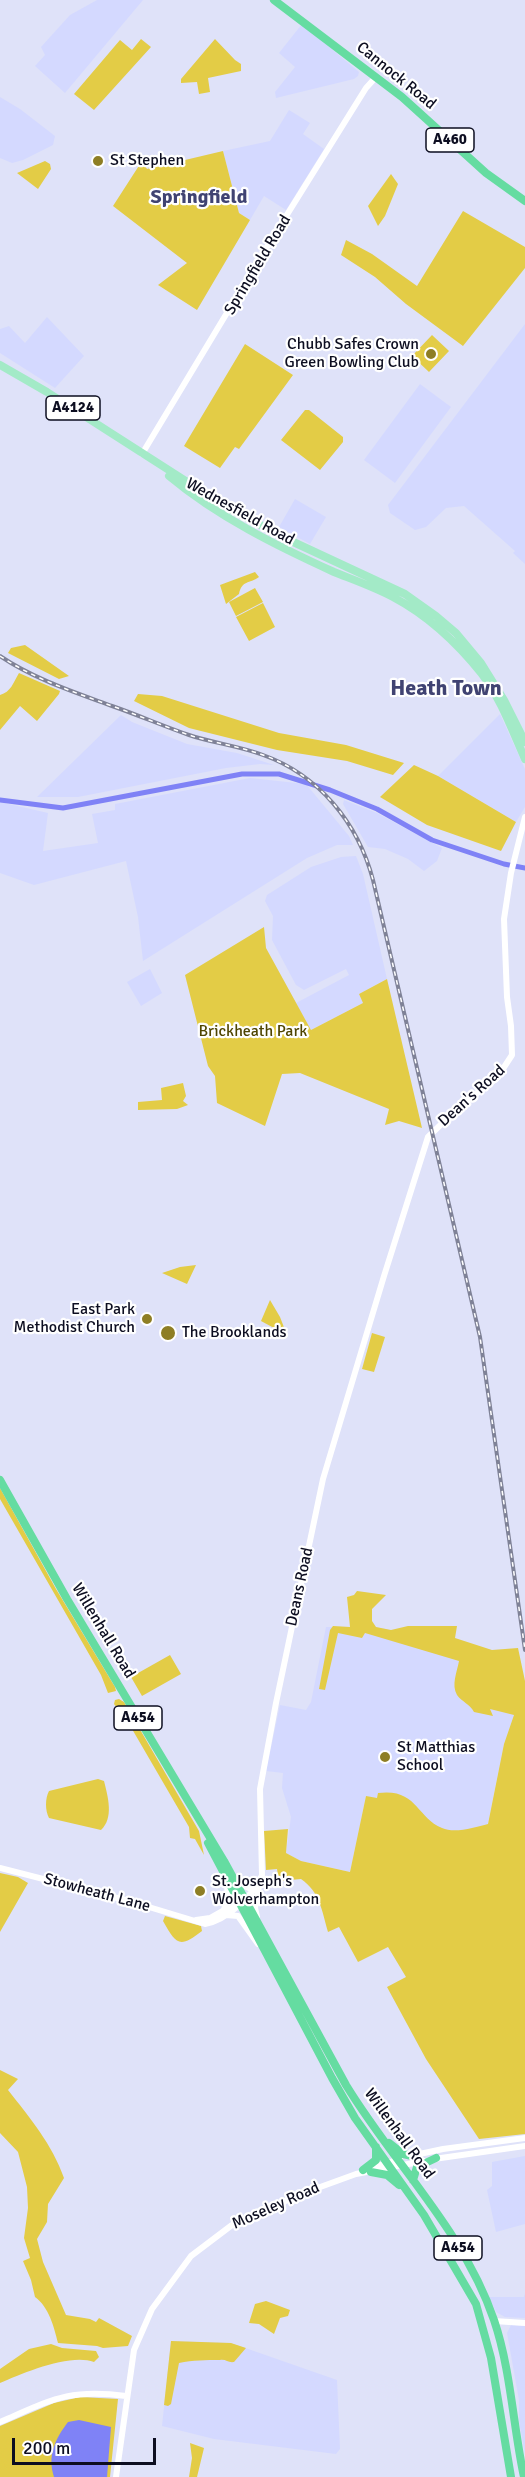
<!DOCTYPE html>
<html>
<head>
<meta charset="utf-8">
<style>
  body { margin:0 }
  #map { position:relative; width:525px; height:2477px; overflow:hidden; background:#dfe2f9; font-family:Signika,sans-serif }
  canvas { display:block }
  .scale { position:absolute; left:12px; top:2438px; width:144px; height:27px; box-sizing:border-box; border:3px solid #0d0e21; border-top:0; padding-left:8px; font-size:18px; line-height:21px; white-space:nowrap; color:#0d0e21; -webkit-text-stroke:4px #fff; paint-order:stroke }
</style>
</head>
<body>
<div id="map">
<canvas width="525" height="2477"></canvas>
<div class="scale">200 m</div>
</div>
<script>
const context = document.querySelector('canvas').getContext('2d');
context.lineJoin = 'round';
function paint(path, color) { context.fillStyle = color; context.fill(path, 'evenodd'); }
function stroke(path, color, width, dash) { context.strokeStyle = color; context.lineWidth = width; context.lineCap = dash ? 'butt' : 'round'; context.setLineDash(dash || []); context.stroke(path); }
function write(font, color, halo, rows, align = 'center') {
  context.font = font + ' Signika,sans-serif'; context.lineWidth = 4.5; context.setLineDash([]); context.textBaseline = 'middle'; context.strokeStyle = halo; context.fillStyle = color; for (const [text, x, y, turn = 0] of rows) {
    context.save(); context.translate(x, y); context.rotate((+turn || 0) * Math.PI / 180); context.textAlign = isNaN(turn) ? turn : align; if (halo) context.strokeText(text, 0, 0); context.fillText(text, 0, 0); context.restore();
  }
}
const built = new Path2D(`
  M97 0H143L65 93 35 66 45 55 41 47 70 15Z
  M302 24 359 72 358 76 354 79 276 98 275 92 295 67 279 53Z
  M0 97 20 109 55 136 53 145 23 160 12 163 0 158Z
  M289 110 310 123 303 134 324 149 286 210 264 196 250 220 239 213 223 151 270 141Z
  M47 317 84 356 55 388 0 353V329L9 326 25 343Z
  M525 324V564L513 553 515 551 464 506 446 508 426 527 415 530 390 513 388 505Z
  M420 384 451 407 395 483 364 460Z
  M295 499 326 517 310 544 279 527Z
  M500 714 525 769V807L516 822 438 776Z
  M121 715 132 722 187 744 237 753 274 765 260 764 226 768 78 797H37Z
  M250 778 306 784 349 836 353 845H337L307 858 143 961 138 917 126 861 34 885 0 873V802L48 813 43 851 98 843 92 814 115 810V804Z
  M344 800 377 813 442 848 437 861 424 871 408 859 385 849 368 847 343 804Z
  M356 856 363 874 387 979 359 994 363 1003 311 1030 296 1003 349 975 346 969 304 990 296 985 272 940 273 916 265 901 267 895 311 867 341 857Z
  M150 969 162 993 141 1006 127 982Z
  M326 1627H376L467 1647 514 1715 504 1744 484 1843 416 1830 366 1796 350 1872 301 1861 286 1853 291 1817 282 1788 283 1773 266 1771 280 1705 306 1710 311 1702Z
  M525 2156V2224L496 2232 487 2190 492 2186V2162Z
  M525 2293V2318L505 2317 496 2312 489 2297H524Z
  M511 2325 525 2326V2454L519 2421V2400L507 2333Z
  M171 2341 231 2343 337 2380 340 2449 336 2454 214 2439 162 2426Z`);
const green = new Path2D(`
  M141 39 151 47 94 110 74 94 120 40 132 50Z
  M215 39 235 60 241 64V71L208 78 210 92 199 94 197 82 181 83V79Z
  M223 151 239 213 250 220 197 310 158 285 187 263 113 206 142 161 147 169Z
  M45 161 50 164 51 169 38 189 17 173Z
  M391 174 398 184 385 216 378 226 368 206Z
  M463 211 525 247V268L463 346 406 304 375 277 341 255 346 240 372 254 417 286Z
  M432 335 449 351 429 372 412 356Z
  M245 344 293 375 239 449 235 447 220 468 184 446Z
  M305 410H309L343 437V442L320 470 281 440Z
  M255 572 259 577C249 584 242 580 239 594L226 604 220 585Z
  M255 588 263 602 236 616 229 602Z
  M263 603 275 627 249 641 236 617Z
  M25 645 69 676 59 679 8 653 11 648Z
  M19 673 60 691 59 694 37 721 20 706 0 730V695C11 692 13 683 19 673Z
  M138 694 162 696 279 733 346 745 404 763 393 775 347 761 277 750 189 728 134 701Z
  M414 765 438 776 516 822 501 851 427 825 380 797Z
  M264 927 266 948 311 1030 363 1003 359 994 387 979 422 1128 399 1121 385 1125 389 1109 300 1073 282 1074 265 1126 217 1103 215 1076 208 1066 185 975Z
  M183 1083 186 1096 183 1101 188 1105 177 1109 138 1110V1102L162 1100 161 1088Z
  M196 1265 187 1284 162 1273 180 1267Z
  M270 1300 280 1317 287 1335 261 1321Z
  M372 1333 385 1337 374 1372 362 1369Z
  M0 1488 56 1589 115 1687 116 1691 108 1693 101 1675 0 1499Z
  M357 1591 386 1595 372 1609V1621L376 1627 391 1630 408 1626H457L455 1638 492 1650 518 1648 525 1681V2134L479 2139 426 2059 387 1987 406 1977 388 1947 358 1962 339 1927 328 1932C322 1911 320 1892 301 1879L279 1881 277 1869 266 1870 264 1831 288 1829 286 1853 301 1861 350 1872 366 1796 377 1798 378 1793C417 1788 416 1817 442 1828 455 1834 475 1827 488 1824L504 1744 514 1715 490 1709 493 1716 474 1712C470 1704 462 1702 457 1695 451 1685 457 1672 459 1661L365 1633 362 1638 338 1633 325 1690 319 1689 330 1630 333 1626 350 1627 347 1597 354 1595Z
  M170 1655 181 1674 142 1696 131 1677Z
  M119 1699 124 1702 199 1831 204 1855 195 1839 190 1838 189 1827 132 1729 114 1704 115 1700Z
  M98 1779 104 1781C108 1797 114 1818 101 1830L49 1818C45 1811 45 1798 49 1791Z
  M0 1873 18 1877 28 1883 0 1932Z
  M165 1916 201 1926 202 1931C179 1949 176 1944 163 1921Z
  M0 2070 18 2079 8 2090C30 2118 52 2144 64 2178L48 2204 47 2222 37 2239 43 2262 66 2315 90 2319 96 2322 99 2318 132 2336 128 2346 103 2348 97 2346 58 2343C54 2327 49 2307 35 2297L31 2280 23 2261 30 2258 24 2238 28 2208 27 2187 18 2152 0 2133Z
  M266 2301 290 2310 288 2316 280 2318 274 2334 259 2324 249 2323 255 2304Z
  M171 2341 231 2343 246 2348 234 2362C228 2363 226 2359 220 2360 206 2360 193 2360 179 2363L171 2404 168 2406 164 2405Z
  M51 2344 62 2348 96 2351 99 2357 94 2362C70 2353 23 2373 0 2383V2369L29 2349Z
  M80 2397 118 2399 110 2477H0V2426L54 2403Z
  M190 2443 204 2448 197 2477H189L192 2458Z`);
const water = new Path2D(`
  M79 2420 111 2427 107 2477H54C47 2456 55 2439 68 2422Z`);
const canal = new Path2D(`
  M0 800 63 808 242 774H279L330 790 377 809 432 840 504 864 525 868`);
const minor = new Path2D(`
  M142 454 260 258 366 88 376 77
  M0 1868 129 1901 205 1924C226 1921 254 1895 262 1875L260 1789 276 1703 323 1479 384 1276 428 1137 460 1106 497 1078 512 1055 511 1026 507 997 504 919 511 873 525 817
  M236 1882 249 1888 259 1882
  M223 1911 228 1901 227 1883
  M226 1915 238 1916 258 1944
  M257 1917 255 1908 259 1886
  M196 1920 210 1918 233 1905
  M410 2156 443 2149 525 2138
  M434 2159 525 2146
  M367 2169 400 2159
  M494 2321 525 2323
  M0 2422C51 2400 69 2388 126 2396
  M116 2477 134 2350 152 2309 191 2256 232 2225 301 2194 356 2174 424 2161`);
const major = new Path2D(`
  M0 365 47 392 228 508 289 540 405 594 436 616 456 633 481 663 504 700 525 742
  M169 476C218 517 277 546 334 572 354 580 374 587 393 597 427 615 458 644 482 674 501 699 512 730 525 759`);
const highway = new Path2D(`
  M274 0 402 97 486 173 525 201
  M0 1480 67 1599 224 1861 346 2085C394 2164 464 2231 494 2320 511 2370 513 2426 524 2477
  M208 1843 332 2078 355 2118 424 2215 476 2304 491 2358 511 2477
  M389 2143 403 2154 412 2156
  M363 2170 376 2160V2147
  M371 2172 387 2175 399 2185
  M413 2180 417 2167 436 2158`);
const rail = new Path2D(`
  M0 656C34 679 74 692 112 706 138 715 163 726 189 735 213 743 239 746 263 755 319 775 358 823 373 880L480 1337 525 1650`);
const markers = [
  [98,161,6,"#8e7e25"],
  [431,354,6,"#8e7e25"],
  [147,1319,6,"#8e7e25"],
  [168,1333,8,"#8e7e25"],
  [385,1757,6,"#8e7e25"],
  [200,1891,6,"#8e7e25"]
];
const shields = [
  [450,140,48],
  [73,408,54],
  [138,1718,48],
  [458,2248,48]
];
const shieldNames = [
  ["A460",450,140],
  ["A4124",73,408],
  ["A454",138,1718],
  ["A454",458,2248]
];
const streetNames = [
  ["Cannock Road",396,76,39],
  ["Springfield Road",258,265,-59],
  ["Wednesfield Road",240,512,29],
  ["Dean's Road",472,1096,-42],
  ["Deans Road",300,1587,-78],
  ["Willenhall Road",103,1631,59],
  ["Stowheath Lane",97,1893,15],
  ["Willenhall Road",399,2134,54],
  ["Moseley Road",276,2206,-24]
];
const poiNames = [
  ["St Stephen",110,161],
  ["Chubb Safes Crown",419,345,"right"],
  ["Green Bowling Club",419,363,"right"],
  ["East Park",135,1310,"right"],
  ["Methodist Church",135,1328,"right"],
  ["The Brooklands",182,1333],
  ["St Matthias",397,1748],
  ["School",397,1766],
  ["St. Joseph's",212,1882],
  ["Wolverhampton",212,1900]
];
const parkNames = [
  ["Brickheath Park",253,1032]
];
const quarterNames = [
  ["Springfield",199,198]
];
const districtNames = [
  ["Heath Town",446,689]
];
paint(built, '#d4d9ff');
paint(green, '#e3cc46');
paint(water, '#7f82f6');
stroke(canal, '#7f82f6', 5);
stroke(minor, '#fff', 6);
stroke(major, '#a3eac7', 8);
stroke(highway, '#65dca1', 8);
stroke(rail, '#7f8297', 4);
stroke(rail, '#fff', 1.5, [4.5]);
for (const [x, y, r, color] of markers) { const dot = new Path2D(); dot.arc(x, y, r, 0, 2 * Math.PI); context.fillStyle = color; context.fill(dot); stroke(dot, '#fff', 2); }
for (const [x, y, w] of shields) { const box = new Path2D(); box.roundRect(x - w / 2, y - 12, w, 24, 4.5); context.fillStyle = '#fff'; context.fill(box); stroke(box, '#0d0e21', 1.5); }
write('bold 15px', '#0d0e21', null, shieldNames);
write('16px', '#0d0e21', '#fff', streetNames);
write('16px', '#0d0e21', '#fff', poiNames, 'left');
write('16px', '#4f4501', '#fff', parkNames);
write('bold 20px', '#404372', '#fff', quarterNames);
write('bold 22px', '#404372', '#fff', districtNames);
</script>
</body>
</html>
